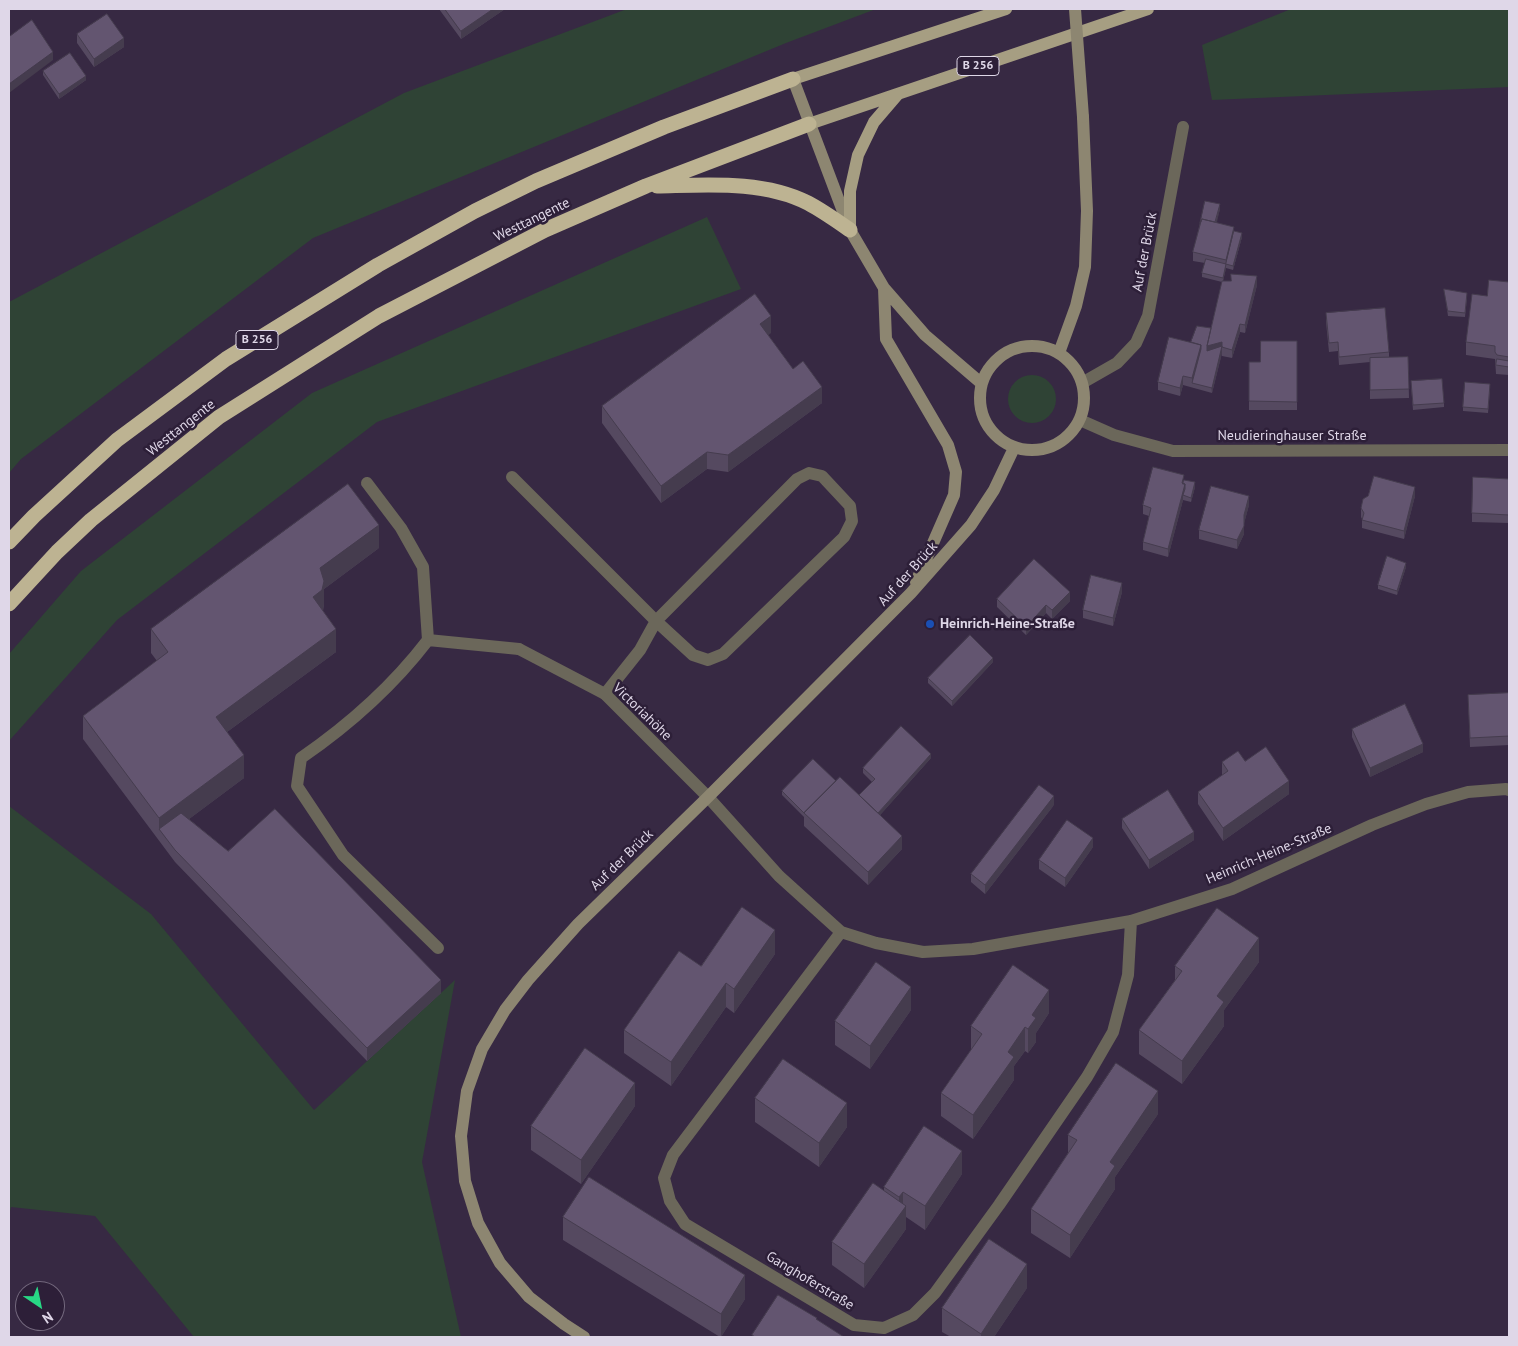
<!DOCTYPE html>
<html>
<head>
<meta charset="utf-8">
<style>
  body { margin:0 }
  #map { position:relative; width:1518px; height:1346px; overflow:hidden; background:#372943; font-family:"PT Sans",sans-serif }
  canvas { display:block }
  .frame { position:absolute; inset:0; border:10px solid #dfd7e8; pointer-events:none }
  .north { position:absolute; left:15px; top:1281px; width:50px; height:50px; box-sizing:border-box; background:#2d1f38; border:1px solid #74697e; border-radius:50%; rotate:146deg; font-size:14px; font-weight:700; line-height:20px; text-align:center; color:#dfd7e8 }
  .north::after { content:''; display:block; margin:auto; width:18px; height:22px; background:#28d885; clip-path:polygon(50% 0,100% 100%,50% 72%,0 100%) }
</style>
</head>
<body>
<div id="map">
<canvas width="1518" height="1346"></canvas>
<div class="frame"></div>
<div class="north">N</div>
</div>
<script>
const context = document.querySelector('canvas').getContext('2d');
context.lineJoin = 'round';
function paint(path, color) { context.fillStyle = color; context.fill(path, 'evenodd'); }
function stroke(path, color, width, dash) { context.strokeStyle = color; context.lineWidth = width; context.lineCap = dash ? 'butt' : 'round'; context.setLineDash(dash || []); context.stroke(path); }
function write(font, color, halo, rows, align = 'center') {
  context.font = font + ' "PT Sans",sans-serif'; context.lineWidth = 5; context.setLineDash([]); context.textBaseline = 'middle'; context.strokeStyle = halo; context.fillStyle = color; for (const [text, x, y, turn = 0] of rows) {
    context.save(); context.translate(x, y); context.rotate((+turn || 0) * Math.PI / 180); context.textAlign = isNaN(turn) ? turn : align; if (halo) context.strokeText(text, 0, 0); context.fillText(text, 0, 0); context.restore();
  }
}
const green = new Path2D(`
  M627 9H876L786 43 313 238 21 459 9 473V302L404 93Z
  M1291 9H1509V87L1212 100 1202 45Z
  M707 217 741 289 377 422 117 620 9 741V654L81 571 312 393Z
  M1008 399a24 24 0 1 1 48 0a24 24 0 1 1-48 0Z
  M9 806 151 914 314 1110 455 980 422 1162 461 1337H194L95 1216 11 1207 9 1215Z`);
const lane = new Path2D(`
  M512 477 656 621 693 655 708 660 723 654 844 537 852 521 850 506 822 476 809 473 797 479 656 621 640 650 605 694
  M367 483 401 528 423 567 428 640
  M438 948 343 855 297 786 301 758C349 725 392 687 428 640L519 649`);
const street = new Path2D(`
  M1082 383 1117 363 1136 343 1148 316 1183 127
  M1080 420 1114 435 1173 451 1509 450
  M519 649 605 694 708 797 779 876 841 932 876 943 923 952 973 949 1131 921 1232 889 1372 825 1426 804 1468 792 1506 789 1509 790
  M841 932 673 1155 664 1178 670 1201 685 1224 854 1325 884 1328 913 1315 935 1293 999 1205 1087 1077 1113 1032 1128 975 1131 921`);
const secondary = new Path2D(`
  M793 79 850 230 884 288 925 335 981 383
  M884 288 886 339 948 445 956 472 954 495 916 582
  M980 398a52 52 0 1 1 104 0a52 52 0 1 1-104 0Z
  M1059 353 1076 306 1085 267 1087 211 1083 117
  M584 1337 564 1324 529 1297 500 1263 478 1223 465 1181 461 1136 467 1091 482 1049 505 1010 528 980 578 924 708 797 911 593 971 525 994 490 1014 448`);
const primary = new Path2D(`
  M793 79 1006 9
  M809 124 1148 9
  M850 230V191L858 155 874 122 898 94`);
const highway = new Path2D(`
  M657 186C707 185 763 180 808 203 823 211 837 221 850 230
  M9 542 34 516 117 440 226 359 378 265 475 211 536 181 664 127 793 79
  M9 604 57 552 91 520 219 417 379 316 545 230 646 186 809 124`);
const secondaryBridge = new Path2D(`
  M1075 9 1083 117`);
const wall = new Path2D(`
  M439 9H505L461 39Z
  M77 34 124 47 94 67 77 43Z
  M43 71 86 80 59 99 43 75Z
  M1220 209 1216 223 1234 231 1242 237 1233 270 1226 268 1223 281 1257 285 1245 333 1240 332 1232 358 1222 356V353L1212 393 1183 385 1180 396 1158 390V382L1191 342 1211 328 1222 282 1202 277V273L1205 263 1193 261V252L1200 223Z
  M1509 282V375L1496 374 1495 359 1466 355V342L1487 296Z
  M1444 289 1467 297 1465 317 1448 316Z
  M1326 313 1389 352V357H1408L1409 398 1370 399V362L1339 365 1338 351 1329 352 1326 322Z
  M771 333 768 335 793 369 822 403 728 472 707 469 661 503 602 423V406Z
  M1297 341V410H1249V362H1260Z
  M1411 385 1444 403V407L1413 410Z
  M1490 389 1488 413 1463 411V407Z
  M1509 479V523L1472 522V513Z
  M1184 480 1195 487 1191 502 1183 500 1168 557 1143 550V542L1149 516 1143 514V505Z
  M1415 496 1404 539 1362 528V519L1361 517V508Z
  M1249 505 1244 523V534L1237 549 1199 539V530Z
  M379 548 324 589V604L323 611 336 652 227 732 244 778 189 819 228 851 441 993 367 1061 175 862 83 739V716L157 661 151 653V629Z
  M1406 567 1397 595 1378 589V585Z
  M1122 592 1113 626 1083 618V610Z
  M997 599 1070 601 1052 619 1046 613 1026 635 997 607Z
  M993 662 952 706 928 683V678Z
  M1509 693V745L1470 747 1468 695Z
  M1352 729 1423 752 1370 777 1352 737Z
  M931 758 880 815 902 849 868 885 804 826V817L782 795V791L836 781 859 795 872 782 863 773V768Z
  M1245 761 1289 794 1223 841 1198 804V792L1222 775V762Z
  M1054 805 985 894 971 882V874Z
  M1122 819 1194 840 1149 869 1122 828Z
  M1093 847 1065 887 1039 869V860Z
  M775 954 734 1013 726 1007 671 1086 624 1053V1030L701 966Z
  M1259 962 1224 1010V1026L1182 1084 1139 1054V1030L1175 980V966Z
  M911 1010 870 1069 835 1045V1021Z
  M1049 1013 1036 1033V1042L1028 1053 1025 1051 1014 1066V1080L973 1139 941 1116V1093L971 1050V1026Z
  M755 1098 847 1127 819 1167 755 1122Z
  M635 1106 581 1184 531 1150V1126Z
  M1158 1114 1115 1177V1189L1070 1258 1031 1233V1209L1068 1153V1135Z
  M962 1174 925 1230 906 1217V1229L864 1288 832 1265V1242L884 1190V1187Z
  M563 1217 745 1299 721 1337H720L563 1240Z
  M1027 1288 994 1337H951L942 1332V1308Z`);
const shadedWall = new Path2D(`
  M493 9H505L461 39V31Z
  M124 38V47L94 67V59Z
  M53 52V60L9 93V84Z
  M86 76V80L59 99V94Z
  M1220 204V209L1215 231V226Z
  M1234 227V236L1226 264V260Z
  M1242 233V237L1233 270V266Z
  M1226 264V268L1223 282V278Z
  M1257 276V285L1245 333V325Z
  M771 316V333L760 341V324Z
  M1240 324V332L1232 358V350Z
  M1222 342V353L1212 393 1207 355V346Z
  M1201 345V354L1192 383V378Z
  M1183 376V385L1180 396V388Z
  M822 387V403L728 472V455Z
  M707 452V469L661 503V486Z
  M1195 482V487L1191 502V498Z
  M1185 484 1184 496 1183 495V500L1168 557V549Z
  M1415 487V496L1404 539V531Z
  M1249 496V505L1244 524V515Z
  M379 525V548L324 589V604L322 614 313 597 320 568Z
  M1244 526V534L1237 549V540Z
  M1406 563V567L1397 595V591Z
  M1122 583V592L1113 626V618Z
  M1070 592V601L1052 619V610Z
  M1046 605V613L1026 635V627Z
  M336 629V652L216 740V717Z
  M993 658V662L952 706V701Z
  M1423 744V752L1370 777V768Z
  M931 754V758L874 822V818Z
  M244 755V778L165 837 159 829V818Z
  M1289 781V794L1223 841V828Z
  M1054 796V805L985 894V885Z
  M1194 832V840L1149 869V860Z
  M902 836V849L868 885V872Z
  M1093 838V847L1065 887V878Z
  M775 930V954L734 1013V989Z
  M1259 938V962L1224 1010V1026L1182 1084V1061L1217 996Z
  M441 980V993L367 1061V1048Z
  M726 983V1007L671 1086V1062Z
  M911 987V1010L870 1069V1046Z
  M1049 990V1013L1036 1033V1042L1028 1053V1029L1032 1015Z
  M1025 1027V1051L1014 1066V1080L973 1139V1115L1008 1052Z
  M635 1083V1106L581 1184V1160Z
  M1158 1091V1114L1115 1177V1189L1070 1258V1235L1110 1162Z
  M847 1103V1127L819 1167V1143Z
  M962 1151V1174L925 1230V1206Z
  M903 1192V1209L906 1206V1229L864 1288V1264L899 1215V1197Z
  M1027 1264V1288L994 1337H981V1334Z
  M745 1275V1299L721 1337V1314Z`);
const building = new Path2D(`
  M445 9H493L461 31Z
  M107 14 124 38 94 59 77 34Z
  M32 20 53 52 9 84V37Z
  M70 53 86 76 59 94 43 71Z
  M1205 201 1220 204 1215 222 1202 219 1200 223Z
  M1202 219 1234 227 1226 260 1193 252Z
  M1234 231 1242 233 1233 266 1226 264Z
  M1206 259 1226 264 1223 278 1202 273Z
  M1231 274 1257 276 1245 325 1240 324 1232 350 1222 347V342L1207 346 1222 281H1231Z
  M1489 280 1509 282V357L1497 355 1495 352V346L1466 342 1472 294 1487 296Z
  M1444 289 1467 293 1465 313 1448 311Z
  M755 294 771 316 760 324 793 369 803 361 822 387 728 455 707 452 661 486 602 406Z
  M1385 308 1389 352 1339 357 1338 342 1329 343 1326 313Z
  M1197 326 1211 328 1207 346V351L1222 346 1212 388 1192 383 1201 349V345L1191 342Z
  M1169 337 1201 345 1192 378 1183 376 1180 388 1158 382Z
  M1261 341H1297V402L1249 401V362H1260Z
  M1408 357 1409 389 1370 390V358Z
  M1497 359 1509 361V367L1496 365Z
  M1442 379 1444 403 1413 405 1411 381Z
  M1465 382 1490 384 1488 409 1463 407Z
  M1153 467 1184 475 1182 483 1185 484 1168 549 1143 542 1151 508 1143 505Z
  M1374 476 1415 487 1404 531 1362 520 1364 513 1361 508 1363 499 1368 496Z
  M1473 477 1509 479V515L1472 513Z
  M1184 480 1195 482 1191 498 1183 495 1185 489V484H1183Z
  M348 484 379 525 320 568 324 581 322 590 313 597 336 629 216 717 244 755 159 818 83 716 168 652 151 629Z
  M1211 486 1249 496 1244 515V526L1237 540 1199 530Z
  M1387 556 1406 563 1397 591 1378 585Z
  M1034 559 1070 592 1052 610 1046 605 1026 627 997 599Z
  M1091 575 1122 583 1113 618 1083 610Z
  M970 635 993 658 952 701 928 678Z
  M1509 693V736L1470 738 1468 695Z
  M1405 704 1423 744 1370 768 1352 729Z
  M901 726 931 754 878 813 859 795 875 779 863 768Z
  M1266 747 1289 781 1223 828 1198 792 1228 771 1222 762 1238 751 1245 761Z
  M813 759 836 781 804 813 782 791Z
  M840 777 902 836 868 872 804 813Z
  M1039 785 1054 796 985 885 971 874Z
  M1168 790 1194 832 1149 860 1122 819Z
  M275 809 441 980 367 1048 175 850 159 829 181 813 228 851Z
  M1067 820 1093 838 1065 878 1039 860Z
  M742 907 775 930 734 989 726 983 671 1062 624 1030 679 951 701 966Z
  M1217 908 1259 938 1217 996 1224 1002 1182 1061 1139 1030 1182 971 1175 966Z
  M876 962 911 987 870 1046 835 1021Z
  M1013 965 1049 990 1032 1015 1036 1018 1028 1029 1025 1027 1008 1052 1014 1057 973 1115 941 1093 982 1034 971 1026Z
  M585 1048 635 1083 581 1160 531 1126Z
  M783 1059 847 1103 819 1143 755 1098Z
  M1116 1063 1158 1091 1110 1162 1115 1166 1070 1235 1031 1209 1077 1140 1068 1135Z
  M924 1126 962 1151 925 1206 903 1192 899 1197 884 1187Z
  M589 1177 745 1275 721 1314 563 1217Z
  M873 1183 906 1206 864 1264 832 1242Z
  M989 1239 1027 1264 981 1334 942 1308Z
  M778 1295 817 1318 816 1319 844 1337H755L752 1335Z`);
const markers = [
  [930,624,5,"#1a4fb4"]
];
const shields = [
  [978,66,42],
  [257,340,42]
];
const shieldNames = [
  ["B 256",978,66],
  ["B 256",257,340]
];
const streetNames = [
  ["Westtangente",532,220,-26],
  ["Auf der Brück",1145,252,-79],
  ["Westtangente",181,428,-38],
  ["Neudieringhauser Straße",1292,436],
  ["Auf der Brück",908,574,-48],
  ["Victoriahöhe",642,712,44],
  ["Heinrich-Heine-Straße",1269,854,-23],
  ["Auf der Brück",622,860,-44],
  ["Ganghoferstraße",810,1281,31]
];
const poiNames = [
  ["Heinrich-Heine-Straße",940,624]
];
paint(green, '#2f4335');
stroke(lane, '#6b675a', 12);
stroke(street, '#6b675a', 12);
stroke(secondary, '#8d8671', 12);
stroke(primary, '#a69e82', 12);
stroke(highway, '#bdb392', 15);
stroke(secondaryBridge, '#8d8671', 12);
paint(wall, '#554960');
paint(shadedWall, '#453c4e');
paint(building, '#635570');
stroke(building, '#453c4e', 1);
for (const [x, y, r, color] of markers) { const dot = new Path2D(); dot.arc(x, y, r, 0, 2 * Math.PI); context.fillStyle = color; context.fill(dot); stroke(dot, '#2d1f38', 2); }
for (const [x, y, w] of shields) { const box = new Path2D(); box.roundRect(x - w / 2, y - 9.5, w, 19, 4); context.fillStyle = '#2d1f38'; context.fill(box); stroke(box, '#dfd7e8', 1); }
write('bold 12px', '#dfd7e8', null, shieldNames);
write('14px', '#dfd7e8', '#2d1f38', streetNames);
write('bold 14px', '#dfd7e8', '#2d1f38', poiNames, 'left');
</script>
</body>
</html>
